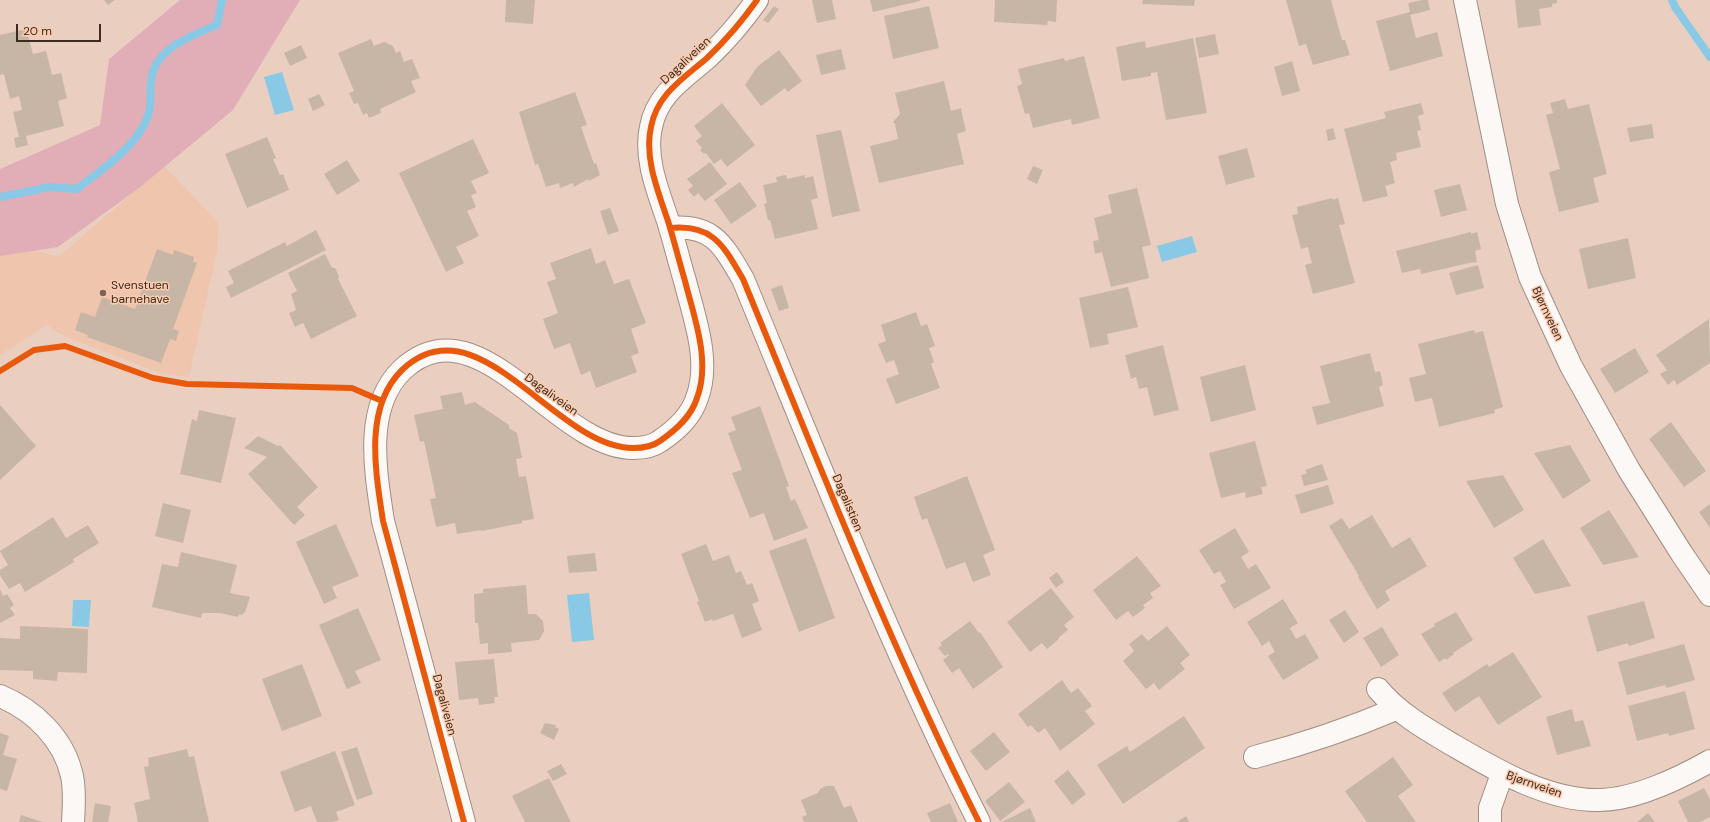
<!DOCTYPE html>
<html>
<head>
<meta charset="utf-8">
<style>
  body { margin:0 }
  #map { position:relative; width:1710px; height:822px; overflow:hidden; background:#eacfc0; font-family:"DM Sans",sans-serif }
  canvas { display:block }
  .scale { position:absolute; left:16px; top:24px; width:85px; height:18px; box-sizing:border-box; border:2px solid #3d2b20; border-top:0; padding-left:5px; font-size:12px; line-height:14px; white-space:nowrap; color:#3d2b20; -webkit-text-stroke:3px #fbcbaf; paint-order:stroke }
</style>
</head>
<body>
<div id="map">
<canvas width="1710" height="822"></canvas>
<div class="scale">20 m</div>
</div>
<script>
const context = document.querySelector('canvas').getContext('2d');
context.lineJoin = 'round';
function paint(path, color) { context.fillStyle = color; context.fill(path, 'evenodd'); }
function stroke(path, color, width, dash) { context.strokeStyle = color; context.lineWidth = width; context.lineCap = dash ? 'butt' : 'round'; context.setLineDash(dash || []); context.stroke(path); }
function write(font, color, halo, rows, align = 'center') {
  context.font = font + ' "DM Sans",sans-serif'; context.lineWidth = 3; context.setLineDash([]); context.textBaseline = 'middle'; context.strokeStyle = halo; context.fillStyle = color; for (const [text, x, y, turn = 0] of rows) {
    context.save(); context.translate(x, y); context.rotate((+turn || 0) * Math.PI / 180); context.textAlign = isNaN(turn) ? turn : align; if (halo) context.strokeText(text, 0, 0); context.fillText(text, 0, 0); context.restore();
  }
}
const built = new Path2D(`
  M164 166 219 223 217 251 189 377 160 373 64 336 47 325 0 355V240L58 257Z`);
const green = new Path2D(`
  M180 0H300L233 110 139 188 58 247 0 256V169L100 125 109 59Z`);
const water = new Path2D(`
  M282 72 294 110 275 115 264 77Z
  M1192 236 1197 252 1162 262 1157 246Z
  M589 593 594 640 572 642 567 595Z
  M73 600H91L89 627 72 626Z`);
const stream = new Path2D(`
  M1672 0 1675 7 1710 57
  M0 197 50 187 77 189C101 170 131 151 145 123 153 109 149 97 151 82 153 49 191 36 217 25L222 0`);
const building = new Path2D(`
  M104 0H115L108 5Z
  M506 0H535L533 24 505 22Z
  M812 0H832L836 19 817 23Z
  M870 0H920V1L873 12Z
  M995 0H1057L1056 22 1048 21 1047 25 994 22Z
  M1143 0H1195L1194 6 1142 4Z
  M1286 0H1331L1342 40H1345L1350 55 1313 65 1306 44 1299 46Z
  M1422 0H1428L1430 10 1410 15 1416 38 1437 32 1443 56 1390 71 1376 21 1410 12 1408 3Z
  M1515 0H1557V3L1552 4V7L1539 9 1541 25 1518 28Z
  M774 6 779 9 768 23 763 20Z
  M929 6 939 48 893 59 884 16Z
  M26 29 33 54 46 51 52 75 61 73 67 98 58 101 64 126 26 136 28 145 16 148 14 138 19 137 13 112 22 110 19 96 10 99 4 74 0 75V35Z
  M1215 34 1219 54 1199 58 1195 38Z
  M1193 38 1207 113 1166 120 1157 72 1151 73V76L1122 81 1116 47 1145 41 1146 48Z
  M371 39 374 46 384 42 393 46 396 53 400 51 404 62 412 59 420 78 411 81 416 92 380 109 381 113 369 118 367 113 363 115 358 103 354 104 349 93 354 91 338 53Z
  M301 45 307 58 290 66 284 53Z
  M841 49 846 69 821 75 816 55Z
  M779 50 802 81 788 92 785 88 761 106 745 85 757 67Z
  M1084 56 1100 118 1072 125 1071 119 1033 128 1029 113 1025 114 1017 86 1022 84 1018 69 1064 58 1065 61Z
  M1292 61 1300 91 1282 96 1274 67Z
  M944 81 951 111 961 108 963 119 966 131 957 134 964 164 879 183 870 146 898 139 895 124 893 122 900 114 895 93Z
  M575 92 587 125 581 127 594 164 596 163 600 175 589 181 588 179 574 187 573 183 560 188 559 183 546 187 538 164 535 165 519 112Z
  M319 94 325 105 313 111 308 99Z
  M1565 99 1568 109 1589 104 1607 174 1593 178 1599 202 1559 212 1549 172 1560 169 1546 115 1553 113 1550 103Z
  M722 103 755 145 727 167 721 159 714 164 706 153 704 154 700 150 702 148 696 141 702 136 694 126Z
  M1421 103 1424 114 1418 116 1421 130 1417 131 1421 147 1396 153 1397 160 1390 162 1395 183 1385 186 1388 196 1363 202 1344 129 1386 118 1384 112Z
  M1652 124 1654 138 1630 142 1627 128Z
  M1333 128 1336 139 1328 141 1326 130Z
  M841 130 860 211 832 217 816 135Z
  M267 137 276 158 273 159 280 175 283 174 289 190 247 208 225 154Z
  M473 139 489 173 471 181 477 193 471 195 476 207 467 211 479 236 456 247 464 263 446 272 399 173Z
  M1247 148 1255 177 1226 185 1218 156Z
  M347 160 360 181 337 195 324 174Z
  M710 162 727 184 705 201 698 193 694 197 688 190 693 186 687 179Z
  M1033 166 1043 170 1037 184 1027 179Z
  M786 175 787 179 805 175V178L813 176 818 198 811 200 818 229 775 239 770 220H768L764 204 767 203 763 185 777 182 776 177Z
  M740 182 757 206 731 224 714 200Z
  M1460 184 1467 210 1441 217 1434 190Z
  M1137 188 1151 245 1142 247 1149 278 1111 287 1102 252 1095 254 1093 241 1099 240 1094 218 1112 213 1108 195Z
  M1332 198 1333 200 1338 198 1345 224 1339 225 1355 283 1313 294 1305 265 1312 263 1310 256 1308 247 1301 249 1292 215 1298 214 1297 207Z
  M610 208 619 231 608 235 600 211Z
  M316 230 326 250 231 298 226 287 234 283 228 271 285 242 287 246Z
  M1471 232V234L1477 232 1481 249 1475 251 1477 262 1469 263 1421 274 1420 269 1402 273 1396 251Z
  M1628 238 1636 278 1588 289 1579 249Z
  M591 248 596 264 605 260 614 284 629 279 646 323 631 329 639 353 631 356 637 372 596 388 590 371 581 375 570 343 554 349 543 319 558 313 547 282 556 279 550 263Z
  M157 249 173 255 174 250 194 257 193 262 197 263 173 329 179 331 176 341 170 339 161 363 87 337 88 335 75 330 81 312 95 317 102 297 135 309Z
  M325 254 332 268H335L339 276 338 279 357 316 311 339 303 323 295 327 289 313 296 310 291 294 297 291 288 273Z
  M1478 265 1484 288 1456 295 1449 273Z
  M782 285 789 308 779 311 771 289Z
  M1128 287 1138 327 1107 334 1109 344 1090 348 1079 298Z
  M916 312 921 326 927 324 935 346 929 348 934 362 931 364 940 388 896 404 886 379 899 374 894 360 886 363 878 344 886 341 881 325Z
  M1709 319 1710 363 1677 385 1674 380 1668 385 1660 374 1667 370 1656 355Z
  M1474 330 1475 333 1483 331 1503 407 1494 410 1495 413 1439 427 1432 398 1415 402 1409 378 1426 374 1418 344Z
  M1163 345 1179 410 1154 416 1147 387 1139 389 1136 377 1131 379 1125 355Z
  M1635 348 1649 372 1615 393 1600 369Z
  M1370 353 1375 372 1380 371 1383 385 1379 387 1384 406 1317 425 1312 407 1330 403 1320 366Z
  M1245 365 1256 410 1211 422 1200 377Z
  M462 392 465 405 475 402 509 425V428L517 433 522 458 516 459 519 477 526 476 534 519 522 521V523L482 531 481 530 457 534 455 523 436 527 430 499 436 498 424 441 420 442 414 415 443 409 440 396Z
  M0 405 36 446 0 480Z
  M760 406 789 486 786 487 791 501 795 499 808 528 774 541 764 513 750 518 732 473 742 470 728 433 736 430 731 417Z
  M199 410 236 418 221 483 180 474 192 419 197 421Z
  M1671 422 1706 471 1684 487 1649 439Z
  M258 436 278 446 280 445 318 487 297 507 305 515 294 525 248 474 267 457 244 448Z
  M1255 441 1267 486 1261 487 1263 494 1246 498 1245 492 1221 498 1209 453Z
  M1570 445 1591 481 1563 499 1534 453Z
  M1322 464 1328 480 1304 486 1301 475 1307 473 1305 470Z
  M1503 475 1524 510 1494 528 1466 481Z
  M967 476 995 550 983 555 991 575 973 582 965 562 946 569 927 518 922 520 914 497Z
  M1328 485 1334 504 1301 514 1295 495Z
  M163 503 191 510 183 543 155 536Z
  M1710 504V528L1699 512Z
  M1609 510 1639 557 1603 565 1580 528Z
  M1372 515 1392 548 1410 537 1427 566 1385 591 1390 600 1377 609 1358 577 1359 576 1329 526 1342 518 1349 529Z
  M53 517 66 538 88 525 99 543 73 559 74 562 25 592 20 583 9 589 0 575V570L8 565 0 551Z
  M336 524 359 576 332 587 337 598 324 604 296 542Z
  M1235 528 1249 552 1241 557 1248 569 1256 564 1271 588 1234 609 1220 585 1226 582 1220 571 1214 574 1199 550Z
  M806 538 835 618 799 632 769 551Z
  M1543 539 1571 586 1535 594 1513 558Z
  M706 544 713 561 729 555 736 573 741 571 747 585 752 583 759 601 752 604 762 630 742 638 733 614 713 621 712 619 705 622 697 602 699 601 681 554Z
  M181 552 237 565 230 593 250 597 245 612 242 615 239 614 238 617 220 613H202L201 618 152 607 162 564 178 567Z
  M595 553 597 571 569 573 567 556Z
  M1137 556 1161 586 1150 593 1153 598 1143 605 1145 608 1133 617 1128 611 1116 620 1093 590Z
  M1057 572 1064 582 1056 588 1049 578Z
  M526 585 528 614H536L543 621 544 631 539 640 511 643 512 652 488 654V643L480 644 478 623H475L474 594 483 593V589Z
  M1051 588 1074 617 1064 625 1068 630 1058 638 1059 639 1047 649 1042 643 1030 652 1007 622Z
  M0 589 3 596 7 594 14 605 10 608 15 615 0 623Z
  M1283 599 1298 623 1290 628 1296 639 1305 634 1319 658 1283 680 1268 656 1275 652 1269 641 1262 646 1247 622Z
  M1644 601 1655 638 1629 646 1628 643 1597 652 1587 616Z
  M358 608 381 660 355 671 361 683 347 689 319 625Z
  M1345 610 1359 632 1344 643 1329 620Z
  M1456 612 1473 640 1453 653 1454 654 1446 660 1445 658 1439 662 1421 634 1435 626 1434 624Z
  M970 621 979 633 980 632 1003 667 973 689 959 668 952 673 943 660 949 655 948 654 945 656 938 648 942 645 940 643Z
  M20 626 88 629 87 673 58 672 57 681 33 679V671L0 670V638L20 639Z
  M1167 626 1190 655 1180 663 1185 669 1159 690 1154 683 1146 689 1123 661 1134 651 1129 644 1142 634 1148 641Z
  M1382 627 1399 655 1381 667 1363 638Z
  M1684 644 1695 680 1666 688 1665 685 1627 695 1618 662Z
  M1513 652 1542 697 1498 725 1479 696 1455 712 1442 693 1487 664 1489 667Z
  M494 659 498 697H494L495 703 479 705 478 698 459 700 455 662Z
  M302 664 322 716 282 731 262 679Z
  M1062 680 1071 693 1078 688 1092 706 1085 711 1095 724 1060 751 1045 728 1038 733 1031 725 1028 727 1018 714Z
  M1685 691 1695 729 1669 736 1668 733 1637 741 1628 706Z
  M1572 709 1575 722 1583 720 1591 746 1557 755 1546 717Z
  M1184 716 1205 748 1123 804 1097 765 1127 746 1130 752Z
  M545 723 556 725 555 727 559 729 554 740 540 733Z
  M994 732 1010 752 986 771 970 751Z
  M0 733 9 736 3 755 17 759 7 791 0 789Z
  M357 747 373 794 357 800 341 752Z
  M187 749 189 757 194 756 209 822H138L134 803 150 799 144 767 149 766 148 758Z
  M335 751 355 805 336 812 339 820 332 822H317L311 806 295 812 280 772Z
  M1393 757 1413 785 1398 796 1416 822H1367L1345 791Z
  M561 764 567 774 553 781 547 771Z
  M1068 770 1086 794 1072 805 1054 781Z
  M549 778 571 822H525L512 796Z
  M1009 782 1025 802 1000 821 985 801Z
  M826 786H834L844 808 851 805 858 822H804L802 817 807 815 801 800 818 793 820 789Z
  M1704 788 1710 799V817L1700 822H1688L1678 801Z
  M95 803 111 806 108 822H92Z
  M950 803 958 822H931L927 813Z
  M1030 808 1036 822H1001L1014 816Z
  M1648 813 1655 822H1637Z
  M21 815 43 822H19Z
  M1186 816 1189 822H1177Z`);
const minor = new Path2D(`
  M1465 0 1507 204 1530 277 1571 366 1629 470 1682 554 1710 595
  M670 228C713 224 723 245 743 279 818 461 890 646 979 822
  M1378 689C1399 714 1426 729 1453 745 1496 770 1548 801 1599 800 1634 800 1680 778 1710 761
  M0 696C34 710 64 739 72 776 75 790 74 807 73 822
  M1255 757C1304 744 1349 729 1396 709
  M464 822 383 521C376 474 363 408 402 370 478 298 555 448 633 448 642 448 652 447 660 441 676 430 691 417 697 398 711 361 694 317 685 281 679 261 674 240 668 221 658 191 644 158 651 127 657 94 684 78 707 58 725 41 743 20 757 0
  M1490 822V808L1502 774`);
const cycleway = new Path2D(`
  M670 228C713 224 723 245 743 279 818 461 890 646 979 822
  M0 371 34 350 65 346 153 378 187 384 352 388 382 401
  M464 822 383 521C376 474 363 408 402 370 478 298 555 448 633 448 642 448 652 447 660 441 676 430 691 417 697 398 711 361 694 317 685 281 679 261 674 240 668 221 658 191 644 158 651 127 657 94 684 78 707 58 725 41 743 20 757 0`);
const markers = [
  [103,293,4,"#7a6458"]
];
const streetNames = [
  ["Dagaliveien",686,61,-43],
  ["Bjørnveien",1547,314,65],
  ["Dagaliveien",551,395,36],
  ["Dagalistien",847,503,67],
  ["Dagaliveien",444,705,75],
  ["Bjørnveien",1534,785,19]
];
const poiNames = [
  ["Svenstuen",111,286],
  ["barnehave",111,300]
];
paint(built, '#efc5ad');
paint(green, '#e1aeb8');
paint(water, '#89c9e6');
stroke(stream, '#89c9e6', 8);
paint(building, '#c7b5a6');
stroke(minor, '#a18e82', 24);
stroke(minor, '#fcf8f6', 22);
stroke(cycleway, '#e8590c', 6);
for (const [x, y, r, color] of markers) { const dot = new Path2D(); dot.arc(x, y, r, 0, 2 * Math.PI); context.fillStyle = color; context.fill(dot); stroke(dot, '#fbcbaf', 1.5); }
write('12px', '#3d2b20', '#fbcbaf', streetNames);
write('12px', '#3d2b20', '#fbcbaf', poiNames, 'left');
</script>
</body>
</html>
